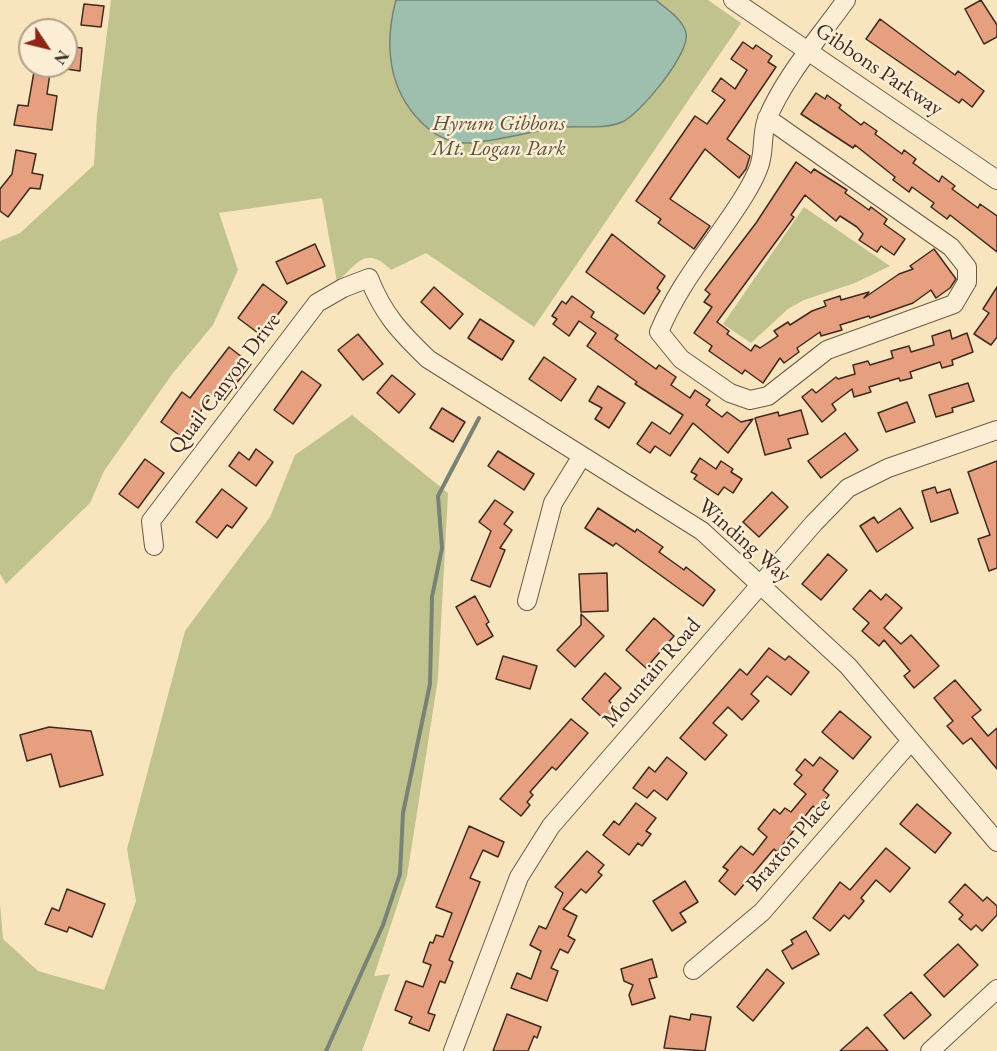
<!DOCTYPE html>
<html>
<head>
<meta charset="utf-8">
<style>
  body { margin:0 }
  #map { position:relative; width:997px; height:1051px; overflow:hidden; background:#f9e5bd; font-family:"EB Garamond",serif }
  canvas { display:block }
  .north { position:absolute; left:18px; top:18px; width:60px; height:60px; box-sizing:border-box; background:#fbeed4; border:2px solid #b09f8c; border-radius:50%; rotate:125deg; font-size:16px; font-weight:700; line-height:24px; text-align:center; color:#3f2921 }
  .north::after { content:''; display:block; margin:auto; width:21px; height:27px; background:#8f2418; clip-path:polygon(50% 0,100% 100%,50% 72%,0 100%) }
</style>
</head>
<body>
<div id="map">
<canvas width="997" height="1051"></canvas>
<div class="north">N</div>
</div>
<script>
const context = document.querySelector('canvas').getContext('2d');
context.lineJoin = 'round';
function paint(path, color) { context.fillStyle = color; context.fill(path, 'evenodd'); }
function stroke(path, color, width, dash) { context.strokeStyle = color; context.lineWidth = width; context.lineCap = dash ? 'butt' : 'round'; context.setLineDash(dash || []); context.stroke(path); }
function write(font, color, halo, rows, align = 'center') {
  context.font = font + ' "EB Garamond",serif'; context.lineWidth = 5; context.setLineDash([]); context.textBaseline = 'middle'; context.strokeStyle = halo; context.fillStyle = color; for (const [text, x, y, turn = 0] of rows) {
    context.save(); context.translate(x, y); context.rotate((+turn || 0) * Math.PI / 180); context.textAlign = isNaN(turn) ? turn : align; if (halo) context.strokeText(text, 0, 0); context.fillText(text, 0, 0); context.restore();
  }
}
const green = new Path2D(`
  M111 0H708L741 23 534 327 426 253 391 270C365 244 357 265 337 282L322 198 219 213 238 270 213 325 173 373 104 471 90 503 6 584 0 574V241L20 233 94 165 97 115Z
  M804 207 890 266 855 283 804 300 788 309 751 343 723 324Z
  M352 415 448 493 438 679 407 876 374 976 390 974 362 1051H0V903L3 939 38 971 104 990 136 901 127 849 185 631 270 517 295 455Z`);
const water = new Path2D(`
  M396 0H656C666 9 683 19 686 33 691 53 639 115 622 122 601 131 576 124 554 128 529 132 488 143 465 143 447 143 433 134 421 122 388 89 384 44 396 0Z`);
const stream = new Path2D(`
  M326 1051 383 925 400 874 403 813 430 684 432 597 442 548 438 496 479 418`);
const building = new Path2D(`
  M981 0 997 25V37L984 44 965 9Z
  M84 4 104 6 101 27 81 25Z
  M880 19 955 75 958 71 984 91 972 107 962 99 959 103 866 39Z
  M743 42 753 49 756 45 772 56 768 62 776 67 727 139 750 156 746 169 739 178 705 149 670 199 710 226 694 249 658 223 661 219 636 201 695 116 707 124 725 100 712 91 721 78 735 89 747 70 731 59Z
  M66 46 82 48 80 71 66 69Z
  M35 66H51L47 94 57 96 52 130 14 125 18 105 28 106Z
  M816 93 825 99 827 95 841 105 839 108 861 125 864 122 877 131 875 134 902 154 904 150 916 159 913 163 939 182 942 176 955 186 952 189 978 208 980 204 997 216V252L950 215 947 219 931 207 934 203 912 187 909 192 893 180 895 177 855 145 853 148 801 114Z
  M16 150 36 154 32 173 43 175 40 189 30 188 8 217 0 211V189L12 174Z
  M796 162 811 173 814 169 847 190 845 193 869 210 871 207 887 219 884 224 905 239 894 255 881 246 877 252 859 240 863 234 857 227 840 216 836 221 805 195 791 215 794 217 717 322 729 331 727 334 751 351 755 345 760 348 778 336 774 331 788 322 790 325 812 311 826 306 824 301 840 296 841 300 869 292 864 298 899 274 913 269 910 266 934 249 956 279 950 288 936 298 931 290 913 303 870 318 869 316 840 325 842 330 821 336 820 332 797 348 799 352 784 363 780 358 763 383 745 370 742 374 709 351 712 346 694 333 712 307 704 302 710 294 705 290 756 223Z
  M612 234 665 276 657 288 660 291 644 314 586 272Z
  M315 244 325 266 287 284 276 262Z
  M263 284 287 302 262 336 238 318Z
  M434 287 463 314 450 329 421 302Z
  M997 287V337L991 345 974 334 989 313 983 309Z
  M572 296 594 312 591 317 618 335 615 339 656 369 659 365 676 377 671 385 690 398 695 390 710 400 706 405 722 417 727 412 741 422 753 419 728 453 693 423 670 456 655 446 650 453 637 444 652 422 670 434 683 415 635 384 637 382 587 346 596 333 579 321 569 336 553 324 557 319 552 316 562 301 566 304Z
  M480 319 514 341 502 360 468 338Z
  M950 330 952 339 967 333 973 352 952 360 953 365 942 368 940 362 910 372 912 378 900 381 899 378 869 387 871 392 854 397 852 389 832 404 836 410 822 422 802 397 812 389 816 393 836 377 838 379 855 374 853 365 868 361 870 365 893 358 891 351 909 346 911 352 934 345 932 336Z
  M358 334 383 364 363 380 338 350Z
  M229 347 251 364 224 400 214 392 192 424 198 428 189 442 161 422 182 392 190 398Z
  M544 357 576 379 561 401 529 379Z
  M302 371 321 385 293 424 274 410Z
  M392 375 415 394 399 413 377 393Z
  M968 383 974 401 952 408 953 412 936 417 929 395Z
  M598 386 625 403 609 428 595 419 602 408 589 401Z
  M907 402 915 422 886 432 878 413Z
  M442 408 465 422 453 442 430 428Z
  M801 410 808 434 788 439 791 448 765 455 755 418 778 412 779 416Z
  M845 433 858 450 821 478 808 461Z
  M256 449 273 462 256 486 229 466 239 452 249 460Z
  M498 451 534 474 524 490 488 466Z
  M700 458 716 469 721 461 733 469 731 472 742 479 733 493 724 487 718 495 694 479 697 475 691 472Z
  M145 459 164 473 138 508 119 494Z
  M997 461V568L989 571 978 539 990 535 968 472Z
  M935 487 937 493 950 489 958 513 931 522 922 491Z
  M222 489 247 508 232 528 227 525 217 538 196 522Z
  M772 492 788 507 759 537 743 522Z
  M495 500 513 512 504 524 512 530 500 548 505 550 490 587 471 580 491 531 479 522Z
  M598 508 635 532 637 529 663 547 659 552 684 570 686 567 715 590 703 606 616 543 613 546 585 528Z
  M900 508 913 528 877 552 860 526 874 517 878 523Z
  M828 554 847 570 821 600 802 584Z
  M607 573 608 611 581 612 579 574Z
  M870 590 881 600 886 594 902 608 884 628 901 644 911 635 939 666 914 688 904 676 910 671 884 640 879 646 862 631 869 623 853 609Z
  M475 596 489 622 486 624 493 636 477 645 456 607Z
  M581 614 604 636 575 667 557 650 581 625Z
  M654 618 674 636 646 668 626 650Z
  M769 648 785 660 789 656 809 672 791 695 767 676 751 694 759 701 742 720 728 707 713 723 727 735 705 760 680 738 740 669 747 675Z
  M503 656 537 666 530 689 496 679Z
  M605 673 621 688 609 701 617 709 606 721 582 699Z
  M955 680 981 710 972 717 988 736 997 728V769L971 738 963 744 947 726 953 721 934 698Z
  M840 711 871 737 853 759 822 732Z
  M571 719 588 733 556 770 552 767 530 792 533 795 527 802 530 805 521 816 500 799Z
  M49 727 91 731 103 775 60 787 51 754 27 761 20 735Z
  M667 757 687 773 667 800 654 790 647 798 633 788 649 767 655 772Z
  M820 757 838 771 823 790 829 795 817 810 813 806 777 852 774 849 735 895 719 881 728 870 723 867 741 846 753 855 767 837 758 829 774 809 780 814 785 808 791 812 806 794 794 784 802 775 796 770 805 759 813 766Z
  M636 803 656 818 646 831 651 834 642 846 638 843 629 855 603 835 614 821 619 825Z
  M917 804 951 833 935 853 900 824Z
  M469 826 504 842 498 857 483 850 470 878 480 882 449 960 453 962 445 983 440 981 428 1013 435 1015 429 1031 409 1023 412 1017 395 1010 406 981 423 987 431 965 423 962 430 942 433 943 436 935 443 937 452 913 436 907Z
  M886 848 910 868 890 892 876 880 861 898 864 901 849 919 844 915 830 931 813 918 840 882 850 890Z
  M587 851 604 865 598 872 602 875 586 893 581 889 563 909 577 916 568 936 575 940 568 953 560 949 551 968 558 971 547 1001 511 988 517 973 531 979 541 951 530 945 539 926 546 929 563 893 555 887Z
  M685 881 698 902 680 913 686 922 672 931 653 901Z
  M965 884 983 901 987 897 997 906V915L982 931 976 925 971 930 959 919 963 915 949 902Z
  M67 889 105 904 92 937 69 927 67 932 45 924 52 908 59 911Z
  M806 931 819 954 792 969 782 951 793 944 791 940Z
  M958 944 978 965 944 997 924 975Z
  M652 959 657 977 649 979 655 998 632 1005 629 995 633 985 624 981 621 969Z
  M767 969 784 983 753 1021 737 1007Z
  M911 992 931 1015 904 1039 884 1015Z
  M507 1014 541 1027 537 1038 534 1036 528 1051H493Z
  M691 1014 711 1017 705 1051 664 1048 670 1016 690 1020Z
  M867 1027 888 1051H840Z`);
const minor = new Path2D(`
  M733 0 997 180
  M767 118 951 247 967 267V282L954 304 827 350 768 396 750 400 730 393 681 359 659 332C679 283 713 245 741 201 748 190 759 172 761 159 764 146 762 132 767 119 785 76 819 38 846 0
  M154 546 151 521 317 303 343 288 369 278C383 314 400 332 428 359L702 531 848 666 997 842
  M527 601 553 503 582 456
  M693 970 762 912 910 742
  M453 1051 519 877 551 826 814 523 848 488 888 468 997 430
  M930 1051 997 989`);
const streetNames = [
  ["Gibbons Parkway",879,70,34],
  ["Quail Canyon Drive",225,384,-53],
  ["Winding Way",744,541,41],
  ["Mountain Road",652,673,-49],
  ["Braxton Place",789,845,-49]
];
const parkNames = [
  ["Hyrum Gibbons",499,124],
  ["Mt. Logan Park",499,149]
];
paint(green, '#c1c38f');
paint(water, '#9ebfad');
stroke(water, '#788375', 1.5);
stroke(stream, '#788375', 4);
paint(building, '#e7a07f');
stroke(building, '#3f2921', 1.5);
stroke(minor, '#6e5848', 20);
stroke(minor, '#fbeed4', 18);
write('22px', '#3f2921', '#fbeed4', streetNames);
write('italic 22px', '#60503c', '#fbeed4', parkNames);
</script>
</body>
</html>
